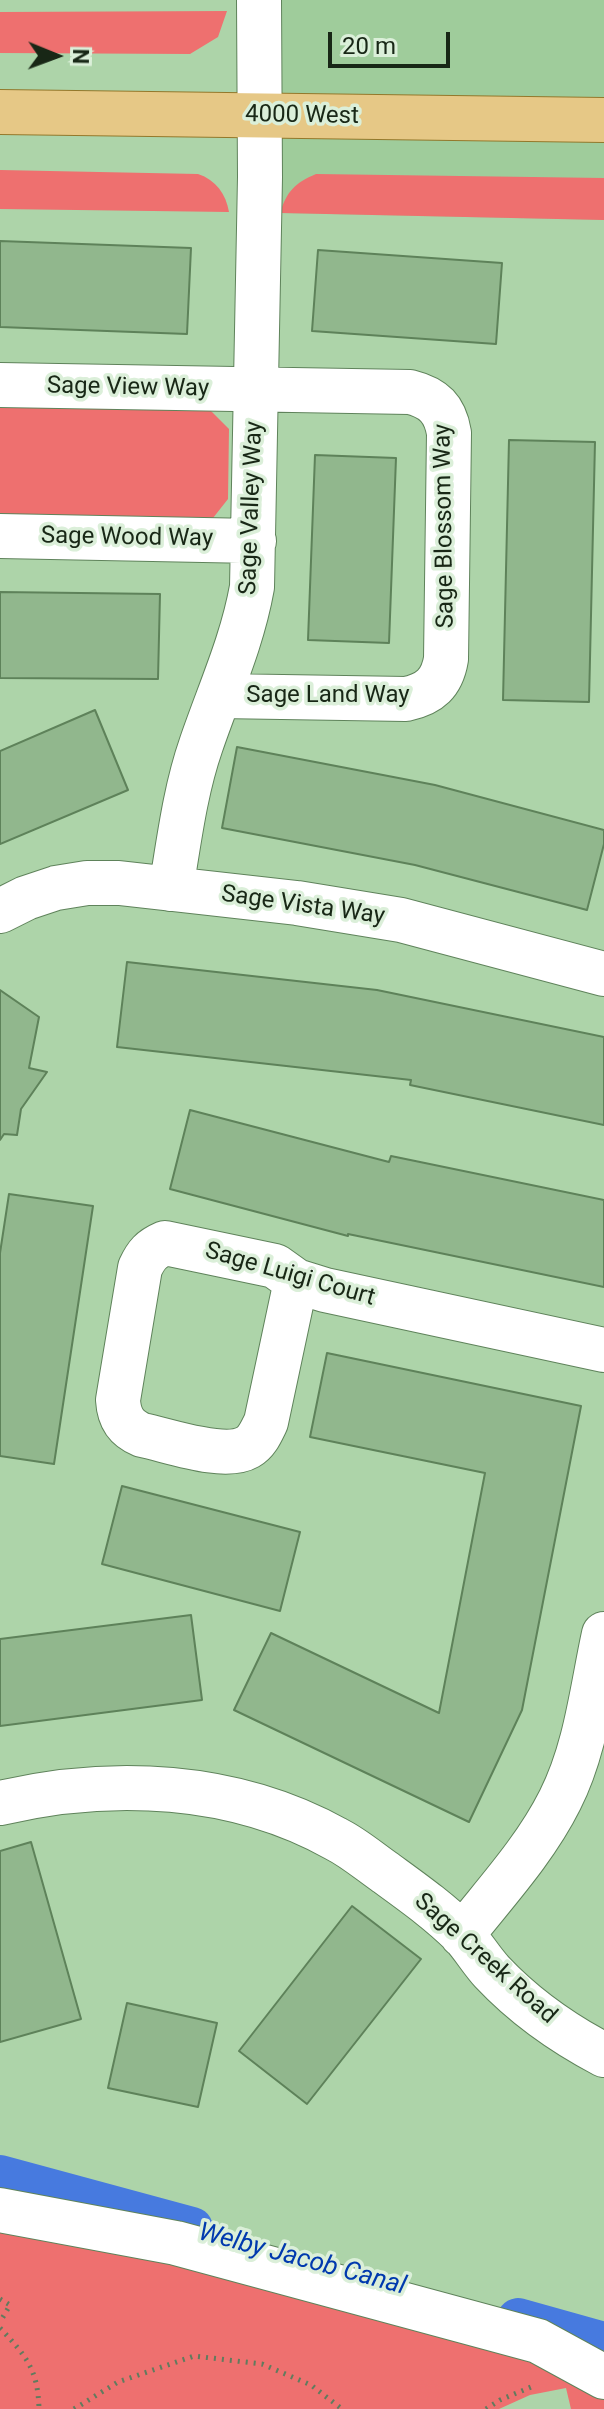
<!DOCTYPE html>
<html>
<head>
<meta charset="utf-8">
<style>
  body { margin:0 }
  #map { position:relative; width:604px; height:2409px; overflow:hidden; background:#add4a9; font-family:Roboto,sans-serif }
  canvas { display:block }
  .north { position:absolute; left:16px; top:16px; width:80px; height:80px; -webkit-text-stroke:6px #dbefd9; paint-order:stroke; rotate:91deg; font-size:22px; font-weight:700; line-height:32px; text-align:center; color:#182716 }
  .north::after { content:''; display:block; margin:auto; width:28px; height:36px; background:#182716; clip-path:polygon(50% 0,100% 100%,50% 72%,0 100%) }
  .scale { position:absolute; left:328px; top:32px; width:122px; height:36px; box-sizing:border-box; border:4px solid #182716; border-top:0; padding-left:10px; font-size:24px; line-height:28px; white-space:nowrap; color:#182716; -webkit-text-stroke:6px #dbefd9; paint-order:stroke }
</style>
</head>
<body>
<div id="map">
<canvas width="604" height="2409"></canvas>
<div class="north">N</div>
<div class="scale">20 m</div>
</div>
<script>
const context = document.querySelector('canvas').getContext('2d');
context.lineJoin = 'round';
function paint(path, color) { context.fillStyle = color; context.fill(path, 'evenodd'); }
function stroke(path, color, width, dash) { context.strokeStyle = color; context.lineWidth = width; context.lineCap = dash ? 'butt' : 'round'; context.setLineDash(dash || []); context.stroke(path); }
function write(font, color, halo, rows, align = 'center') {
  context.font = font + ' Roboto,sans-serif'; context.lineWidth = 7; context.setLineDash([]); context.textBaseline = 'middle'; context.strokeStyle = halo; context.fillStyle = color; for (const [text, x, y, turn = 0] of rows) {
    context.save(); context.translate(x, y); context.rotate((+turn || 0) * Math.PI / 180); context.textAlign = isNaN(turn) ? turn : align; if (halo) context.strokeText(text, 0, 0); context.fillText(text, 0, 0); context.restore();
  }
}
const built = new Path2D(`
  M279 0H604V220L280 213Z`);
const green = new Path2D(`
  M227 11 218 37 190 54 0 53V12Z
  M0 170 198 174C216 180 226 194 229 212L0 209Z
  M316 174 604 178V220L280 213C287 191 295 183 316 174Z
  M0 405 209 409 229 429 228 499 213 518 0 516Z
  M0 2227 236 2271 533 2357 580 2378 604 2400V2409H571L566 2388 530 2395 499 2409H0Z`);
const canal = new Path2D(`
  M0 2176 192 2228
  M518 2319 604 2343`);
const building = new Path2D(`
  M0 241 191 248 187 334 0 327Z
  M318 250 502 263 496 344 312 331Z
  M509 440 595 442 589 702 503 700Z
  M315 455 396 458 389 643 308 640Z
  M0 592 160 594 158 679 0 678Z
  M95 710 128 790 0 844V751Z
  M237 747 435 785 604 830V844L587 910 415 865 222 828Z
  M127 962 377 990 604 1037V1125L410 1085 411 1080 117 1047Z
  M0 990 39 1017 29 1068 47 1072 21 1109 17 1135 4 1134 0 1140Z
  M190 1110 389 1162 391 1156 604 1200V1287L348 1234V1236L170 1189Z
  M9 1194 93 1206 54 1464 0 1456V1253Z
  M327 1353 581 1406 522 1710 469 1822 234 1710 271 1633 439 1713 485 1473 310 1437Z
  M122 1486 300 1532 280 1611 102 1564Z
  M191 1615 202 1700 0 1726V1639Z
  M31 1842 81 2019 0 2042V1851Z
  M352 1906 421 1959 307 2104 239 2051Z
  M127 2003 217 2023 198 2107 108 2088Z`);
const path = new Path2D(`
  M0 2299 10 2305 0 2322
  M0 2328C26 2356 38 2369 39 2409
  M74 2409 118 2382 194 2356 262 2364 311 2385 342 2409
  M486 2409 500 2400 531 2387`);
const minor = new Path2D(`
  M0 385 410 392C434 398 445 409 449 433L446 659C442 683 430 694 406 699L220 696
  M0 536 254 541
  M171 889C179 841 185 791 201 745 219 692 242 643 252 587L260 177 259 0
  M0 911 26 898 56 888 87 883H119L297 903 401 920 604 974
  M296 1281 266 1422C261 1432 257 1442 248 1447 224 1461 168 1440 142 1435 125 1428 119 1417 118 1400L140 1268C146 1255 151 1249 165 1243L275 1266 296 1281 325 1290 604 1350
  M0 1803C111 1777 234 1782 336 1839 354 1848 370 1862 386 1873 412 1892 439 1911 462 1934 473 1946 481 1960 492 1972 523 2005 564 2034 604 2055
  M462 1935C496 1892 535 1850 560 1800 586 1749 592 1689 604 1634
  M0 2210 176 2243 538 2341 604 2377`);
const major = new Path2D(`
  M0 112 604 120`);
const streetNames = [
  ["4000 West",302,116,1],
  ["Sage View Way",128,388,1],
  ["Sage Valley Way",252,508,-88],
  ["Sage Blossom Way",445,526,-91],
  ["Sage Wood Way",127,538,1],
  ["Sage Land Way",328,696],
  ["Sage Vista Way",303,906,8],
  ["Sage Luigi Court",290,1275,16],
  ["Sage Creek Road",485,1959,42]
];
const waterNames = [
  ["Welby Jacob Canal",302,2260,15]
];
paint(built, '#9fcc9b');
paint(green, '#ee706f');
stroke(canal, '#477adf', 42);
paint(building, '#91b78d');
stroke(building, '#5e825a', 2);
stroke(minor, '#5f835b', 46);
stroke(major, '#93782b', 46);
stroke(path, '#617b5e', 5, [2, 6]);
stroke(minor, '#fff', 44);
stroke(major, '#e6c886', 44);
write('24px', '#182716', '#dbefd9', streetNames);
write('italic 26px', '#0039ae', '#dbefd9', waterNames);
</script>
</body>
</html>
